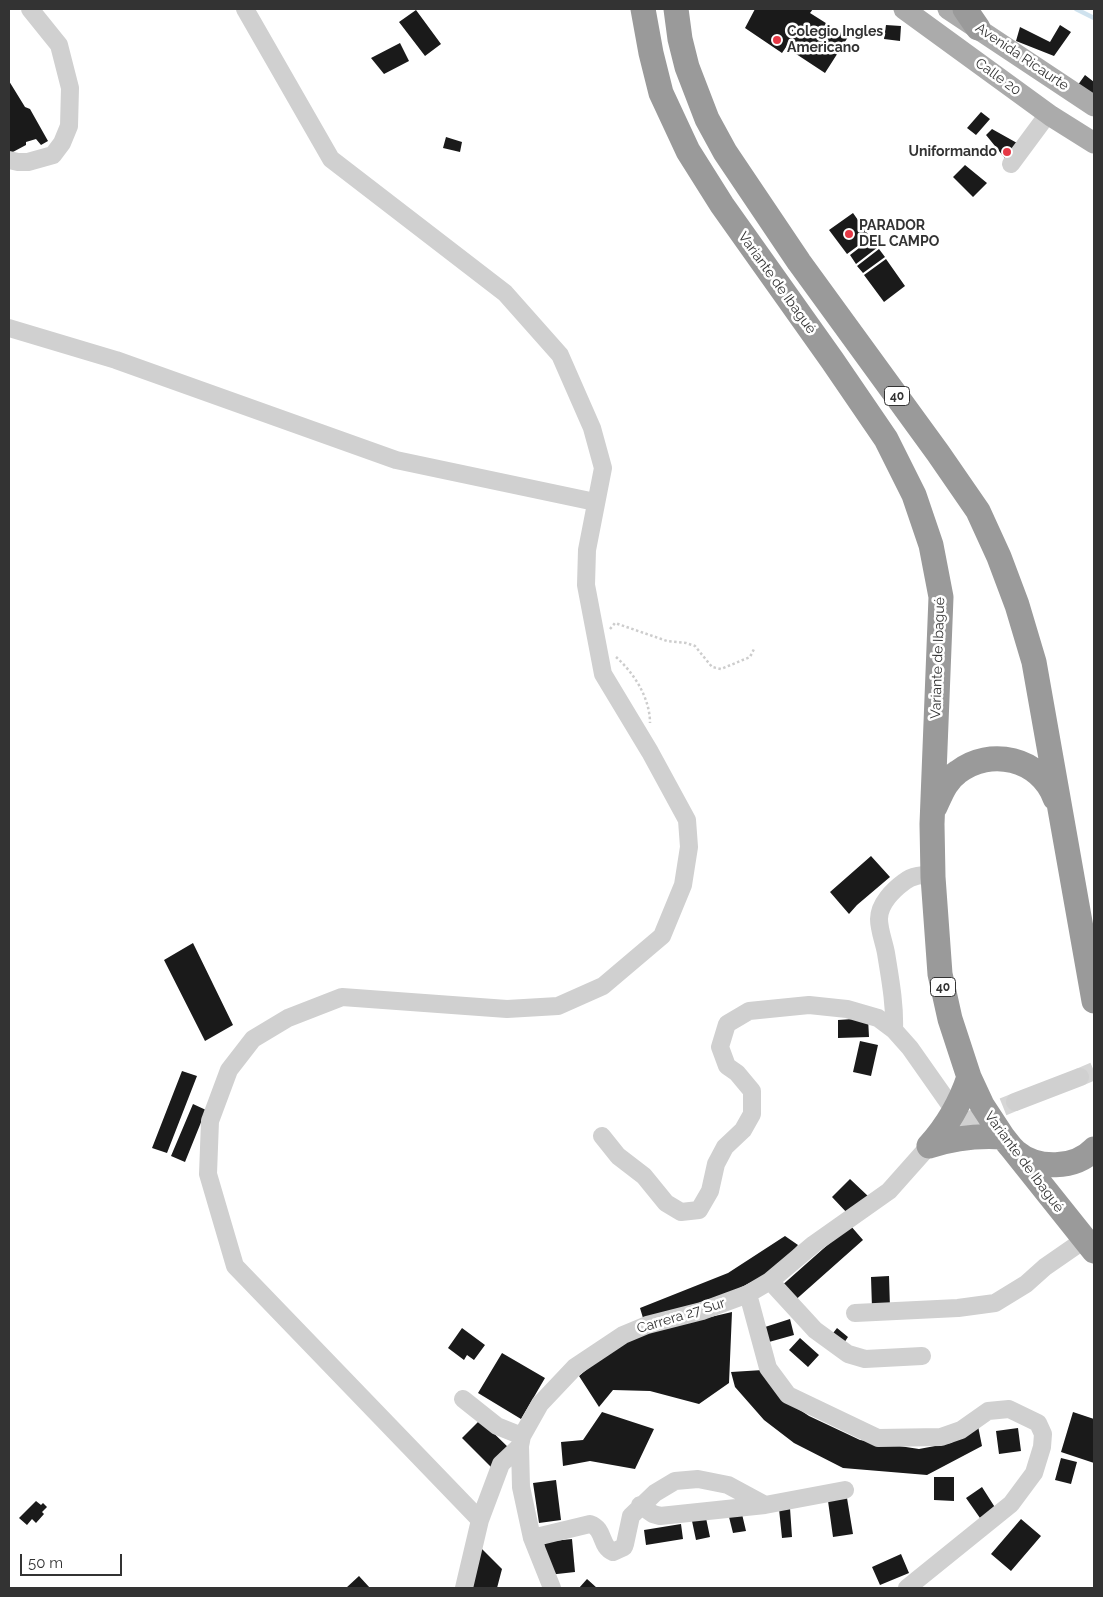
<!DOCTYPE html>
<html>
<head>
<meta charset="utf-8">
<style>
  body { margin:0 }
  #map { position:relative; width:1103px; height:1597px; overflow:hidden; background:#fff; font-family:Raleway,sans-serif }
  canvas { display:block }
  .frame { position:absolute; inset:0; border:10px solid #333; pointer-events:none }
  .scale { position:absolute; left:20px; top:1554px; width:102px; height:22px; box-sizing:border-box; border:2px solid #333; border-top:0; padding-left:6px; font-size:15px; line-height:18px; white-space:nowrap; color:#333; -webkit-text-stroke:4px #fff; paint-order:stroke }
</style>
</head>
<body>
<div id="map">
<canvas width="1103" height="1597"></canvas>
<div class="frame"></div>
<div class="scale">50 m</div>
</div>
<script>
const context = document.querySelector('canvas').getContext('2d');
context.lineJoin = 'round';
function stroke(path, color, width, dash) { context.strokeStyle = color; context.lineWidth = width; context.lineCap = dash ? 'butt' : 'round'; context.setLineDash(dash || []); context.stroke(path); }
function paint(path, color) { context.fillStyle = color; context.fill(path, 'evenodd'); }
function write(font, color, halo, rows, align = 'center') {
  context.font = font + ' Raleway,sans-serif'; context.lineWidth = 5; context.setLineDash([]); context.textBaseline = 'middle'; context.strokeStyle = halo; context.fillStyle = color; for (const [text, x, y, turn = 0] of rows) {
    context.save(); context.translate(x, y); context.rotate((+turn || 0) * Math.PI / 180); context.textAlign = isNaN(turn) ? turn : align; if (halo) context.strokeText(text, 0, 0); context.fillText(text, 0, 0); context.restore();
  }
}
const stream = new Path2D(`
  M1076 9 1094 18`);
const building = new Path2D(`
  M755 9H813L810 13 848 37 825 73 787 48 797 31 782 53 745 28Z
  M416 10 441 44 425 56 399 22Z
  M886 25 901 26 900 41 884 39Z
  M1060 25 1071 32 1054 56 1016 41 1020 27 1050 42Z
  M400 43 409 61 384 74 371 58Z
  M1085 75 1094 82V104L1075 89Z
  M9 81 25 107 30 109 48 141 41 145 36 139 26 142V145L11 153 9 149Z
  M981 112 990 119 976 135 967 128Z
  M992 129 1017 143 1008 162 986 135Z
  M446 137 462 142 460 152 443 148Z
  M965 165 987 183 973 197 953 177Z
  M853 213 870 237 847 254 829 230Z
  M872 238 878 247 856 264 850 255Z
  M879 249 885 257 863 273 857 266Z
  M886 259 905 286 884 302 864 275Z
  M871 856 890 877 857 905 849 914 830 892Z
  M193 943 233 1025 205 1041 164 960Z
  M868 1018 869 1037 838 1038V1020Z
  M860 1041 878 1045 871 1076 853 1072Z
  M182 1071 197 1076 167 1153 152 1148Z
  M193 1104 206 1110 185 1162 171 1156Z
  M850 1179 869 1197 849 1215 832 1197Z
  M850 1225 863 1240 792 1303 779 1288Z
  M785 1236 798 1245 775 1270 734 1291 666 1314 643 1318 640 1308 728 1273Z
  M889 1276 890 1308H872L871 1277Z
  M732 1312 729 1383 699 1404 650 1391 613 1390 599 1407 579 1376 625 1337Z
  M790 1319 794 1335 769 1342 765 1327Z
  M462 1328 485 1345 474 1360 467 1355 464 1360 448 1348Z
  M837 1328 848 1337 842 1346 830 1337Z
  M800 1338 819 1355 808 1367 789 1350Z
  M502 1353 545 1378 521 1419 478 1393Z
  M763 1370 779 1396 809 1416 860 1440 919 1449 951 1443 978 1426 982 1446 927 1475 843 1468 794 1443 764 1420 735 1387 731 1372Z
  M602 1412 654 1429 635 1469 590 1461 563 1466 561 1442 583 1440Z
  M1073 1412 1094 1419V1463L1061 1452Z
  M480 1420 510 1449 492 1468 462 1438Z
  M1018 1428 1021 1451 999 1454 996 1431Z
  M1061 1458 1077 1462 1071 1484 1055 1480Z
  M934 1477H954V1501L934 1500Z
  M556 1480 561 1520 539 1523 533 1483Z
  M982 1487 996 1509 980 1518 966 1498Z
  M847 1498 853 1534 833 1537 828 1501Z
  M36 1501 41 1505 43 1503 47 1507 42 1512 44 1514 36 1523 32 1519 27 1525 19 1518Z
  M790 1508 792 1537 782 1538 779 1509Z
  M742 1514 746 1531 733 1533 729 1517Z
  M706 1518 710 1537 696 1540 692 1521Z
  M1021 1519 1041 1536 1011 1571 991 1554Z
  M681 1524 683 1539 646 1545 644 1530Z
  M572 1539 575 1572 548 1575 544 1542Z
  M480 1547 502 1569 497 1588H470Z
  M901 1554 909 1573 880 1585 872 1567Z
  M359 1576 370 1588H346Z
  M587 1579 597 1588H579Z`);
const minorTunnel = new Path2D(`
  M1080 1077 1094 1071
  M978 1117 1015 1102`);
const path = new Path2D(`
  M610 629 615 623 667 641 686 643 695 646 712 667 721 669 750 657 754 649
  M616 657C634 673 650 698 650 723`);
const minor = new Path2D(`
  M245 9 331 159 505 293 560 355 592 428 603 468 587 550 586 585 603 674 650 752 687 820 689 847 683 885 662 936 603 986 558 1006 507 1009 342 997 288 1018 253 1039 229 1070 210 1121 208 1174 235 1266 480 1520
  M9 160 18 162H28L53 155 62 143 69 126 70 88 59 45 30 9
  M1011 164 1048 114
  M9 328 116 360 396 460 595 502
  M894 1030C895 1004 890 978 886 953 884 942 879 930 879 919 879 904 893 890 904 882 911 876 924 873 933 877
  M1015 1102 1080 1077
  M602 1136 618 1156 644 1176 666 1203 681 1212 699 1210 710 1191 716 1164 725 1147 743 1130 752 1114V1091L737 1073 727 1066 720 1047 727 1024 749 1011 809 1005 847 1009 878 1018 894 1030 910 1048 955 1112
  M770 1281 815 1330 848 1354 865 1359 922 1356
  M748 1294 768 1368 788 1395 878 1438 941 1437 961 1430 988 1411 1009 1409 1038 1423 1043 1434 1042 1447 1034 1473 1011 1504 907 1588
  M855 1313 958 1308 995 1303 1026 1284 1045 1267 1084 1240
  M463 1399 497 1426 522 1436
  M640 1505 653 1514 660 1516 765 1505 845 1490
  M532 1538 590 1524C605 1529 600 1547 613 1552L624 1547 625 1544 631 1516 655 1493 675 1481 698 1479 728 1485 765 1505
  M464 1588 480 1520 501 1464 520 1446
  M552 1588 532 1538 521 1487 520 1446 522 1436 540 1404 575 1367 623 1335 647 1325 702 1311 748 1294 770 1281 814 1244 889 1191 929 1146 944 1134 966 1121 978 1117`);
const major = new Path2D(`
  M904 9 1051 116 1094 143
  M948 9 1094 106`);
const highway = new Path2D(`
  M643 9 651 53 661 93 688 151 722 205 832 360 886 439 914 495 931 545 941 597 932 824 933 877 940 974 950 1019 969 1077 982 1105 1003 1137 1094 1251
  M676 9 680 39 687 67 707 119 725 152 799 262 938 453 978 511 999 557 1017 605 1034 662 1094 1001
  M965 9 978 28
  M935 807C941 794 946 780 958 772 990 747 1040 758 1055 798
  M929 1146C954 1138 976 1135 1003 1137 1007 1142 1011 1148 1016 1152 1037 1170 1075 1169 1094 1149
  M929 1146C948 1125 960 1104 969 1077`);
const markers = [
  [777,40,5,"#e63946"],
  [1007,152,5,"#e63946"],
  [849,234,5,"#e63946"]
];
const shields = [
  [897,396,25],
  [943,987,25]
];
const shieldNames = [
  ["40",897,396],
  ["40",943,987]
];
const poiNames = [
  ["Colegio Ingles",787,32],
  ["Americano",787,48],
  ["Uniformando",997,152,"right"],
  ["PARADOR",859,226],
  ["DEL CAMPO",859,242]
];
const streetNames = [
  ["Avenida Ricaurte",1022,57,34],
  ["Calle 20",998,77,36],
  ["Variante de Ibagué",777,283,54],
  ["Variante de Ibagué",938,658,-88],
  ["Variante de Ibagué",1024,1162,53],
  ["Carrera 27 Sur",681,1316,-17]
];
stroke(stream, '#cfe2ee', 4.5);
paint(building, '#1a1a1a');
stroke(minorTunnel, '#d6d6d6', 18, [18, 9]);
stroke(path, '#cdcdcd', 2.5, [2.5, 2.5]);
stroke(minor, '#d0d0d0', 18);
stroke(major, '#ababab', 21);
stroke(highway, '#9a9a9a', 25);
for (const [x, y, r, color] of markers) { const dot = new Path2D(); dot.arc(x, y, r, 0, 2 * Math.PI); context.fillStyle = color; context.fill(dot); stroke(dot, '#fff', 2); }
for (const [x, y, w] of shields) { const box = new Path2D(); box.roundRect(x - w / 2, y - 9.5, w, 19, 4); context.fillStyle = '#fff'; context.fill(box); stroke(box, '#333', 1); }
write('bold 12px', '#333', null, shieldNames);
write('bold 14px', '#333', '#fff', poiNames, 'left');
write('14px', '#333', '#fff', streetNames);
</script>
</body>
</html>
